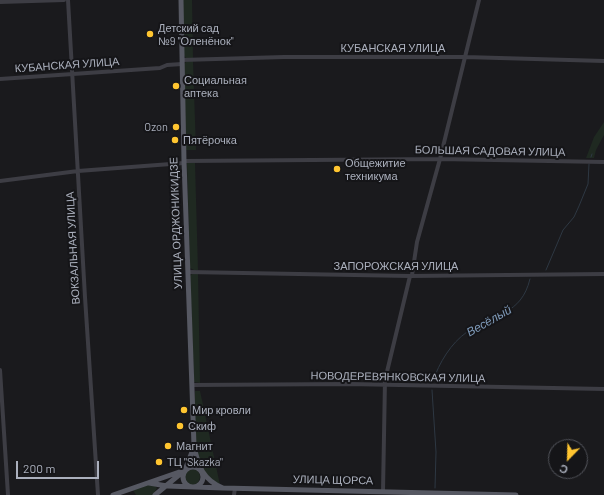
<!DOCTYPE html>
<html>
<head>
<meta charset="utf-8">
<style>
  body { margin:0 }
  #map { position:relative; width:604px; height:495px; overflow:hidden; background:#1a1a1d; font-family:Barlow,sans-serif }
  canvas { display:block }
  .north { position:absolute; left:548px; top:439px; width:40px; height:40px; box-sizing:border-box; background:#151518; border:1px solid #51535a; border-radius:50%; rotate:203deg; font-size:11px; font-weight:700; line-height:16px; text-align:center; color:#abb0bd }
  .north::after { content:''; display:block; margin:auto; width:14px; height:18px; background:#ffc530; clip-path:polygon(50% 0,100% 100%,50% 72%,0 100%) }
  .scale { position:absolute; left:16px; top:461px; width:83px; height:18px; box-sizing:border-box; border:2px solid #abb0bd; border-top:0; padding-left:5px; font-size:12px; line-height:14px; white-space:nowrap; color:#abb0bd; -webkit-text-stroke:3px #151518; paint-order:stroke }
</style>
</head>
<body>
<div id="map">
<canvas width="604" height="495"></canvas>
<div class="north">С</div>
<div class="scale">200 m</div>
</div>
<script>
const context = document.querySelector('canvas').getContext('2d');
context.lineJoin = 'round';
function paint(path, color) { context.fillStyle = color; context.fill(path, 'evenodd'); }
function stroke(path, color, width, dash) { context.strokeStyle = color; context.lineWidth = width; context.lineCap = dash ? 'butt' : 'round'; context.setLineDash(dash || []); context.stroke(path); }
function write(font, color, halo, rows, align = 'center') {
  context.font = font + ' Barlow,sans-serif'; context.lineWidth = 4; context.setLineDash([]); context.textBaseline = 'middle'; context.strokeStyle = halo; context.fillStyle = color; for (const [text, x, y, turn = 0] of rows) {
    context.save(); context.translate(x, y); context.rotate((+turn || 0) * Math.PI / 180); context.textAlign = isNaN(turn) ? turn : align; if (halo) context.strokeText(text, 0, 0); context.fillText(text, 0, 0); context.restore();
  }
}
const green = new Path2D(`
  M182 0H192L193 58H186L184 56Z
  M187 61H193L196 150H186L184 64Z
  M604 122V135L596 150 594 158H586L594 137Z
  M187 163H195L198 270H194L190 268Z
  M193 273H198L200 383 194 382 190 276Z
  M195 391H200L220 485C214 482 206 475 202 469 193 454 195 409 195 391Z
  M184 477a8 8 0 1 1 16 0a8 8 0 1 1-16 0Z
  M149 484 155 486 157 488 153 495H136L133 490Z`);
const stream = new Path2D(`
  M591 157 592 154
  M546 270 563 230 574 217 579 206 588 184 589 164
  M433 381C439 363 451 343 467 332 494 313 521 316 530 279
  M432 390 436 452 435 488`);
const minor = new Path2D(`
  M68 0 85 297 98 495
  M0 2 64 0
  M182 60 284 57H465L604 61
  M0 79 160 68 167 65 182 64
  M184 161 440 159 604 162
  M0 181 78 171 184 163
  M188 272 410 276 604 274
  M412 275 417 242 440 159 479 0
  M0 370 8 495
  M192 385 349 384 604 389
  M383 491 385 380 410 276
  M234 495 235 488`);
const major = new Path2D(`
  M181 0 184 161 194 446C198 466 203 480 223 488
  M183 477a10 10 0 1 1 20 0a10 10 0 1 1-20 0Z
  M149 483 167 486 223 488 516 495
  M113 495 185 470
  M155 495 185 470 194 447`);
const markers = [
  [150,34,4,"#ffc530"],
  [176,86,4,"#ffc530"],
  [176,127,4,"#ffc530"],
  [175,140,4,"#ffc530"],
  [337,169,4,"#ffc530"],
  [184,410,4,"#ffc530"],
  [180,426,4,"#ffc530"],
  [168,446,4,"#ffc530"],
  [159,462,4,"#ffc530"]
];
const poiNames = [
  ["Детский сад",158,28],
  ["№9 \"Оленёнок\"",158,41],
  ["Социальная",184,80],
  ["аптека",184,93],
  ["Ozon",168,127,"right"],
  ["Пятёрочка",183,140],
  ["Общежитие",345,163],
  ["техникума",345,176],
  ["Мир кровли",192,410],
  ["Скиф",188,426],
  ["Магнит",176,446],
  ["ТЦ \"Skazka\"",167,462]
];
const streetNames = [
  ["КУБАНСКАЯ УЛИЦА",393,48],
  ["КУБАНСКАЯ УЛИЦА",67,65,-4],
  ["БОЛЬШАЯ САДОВАЯ УЛИЦА",490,151,1],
  ["УЛИЦА ОРДЖОНИКИДЗЕ",176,223,-92],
  ["ВОКЗАЛЬНАЯ УЛИЦА",73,248,-93],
  ["ЗАПОРОЖСКАЯ УЛИЦА",396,266],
  ["НОВОДЕРЕВЯНКОВСКАЯ УЛИЦА",398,377,1],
  ["УЛИЦА ЩОРСА",333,480,1]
];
const waterNames = [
  ["Весёлый",489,321,-30]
];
paint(green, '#1f2921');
stroke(stream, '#2e3843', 1);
stroke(minor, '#3d3d44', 4);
stroke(major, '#565862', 5);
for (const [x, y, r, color] of markers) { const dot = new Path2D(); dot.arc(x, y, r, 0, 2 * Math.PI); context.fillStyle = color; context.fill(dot); stroke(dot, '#151518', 1.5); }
write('11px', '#abb0bd', '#151518', poiNames, 'left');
write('11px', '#abb0bd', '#151518', streetNames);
write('italic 12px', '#809cbb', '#151518', waterNames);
</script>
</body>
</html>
